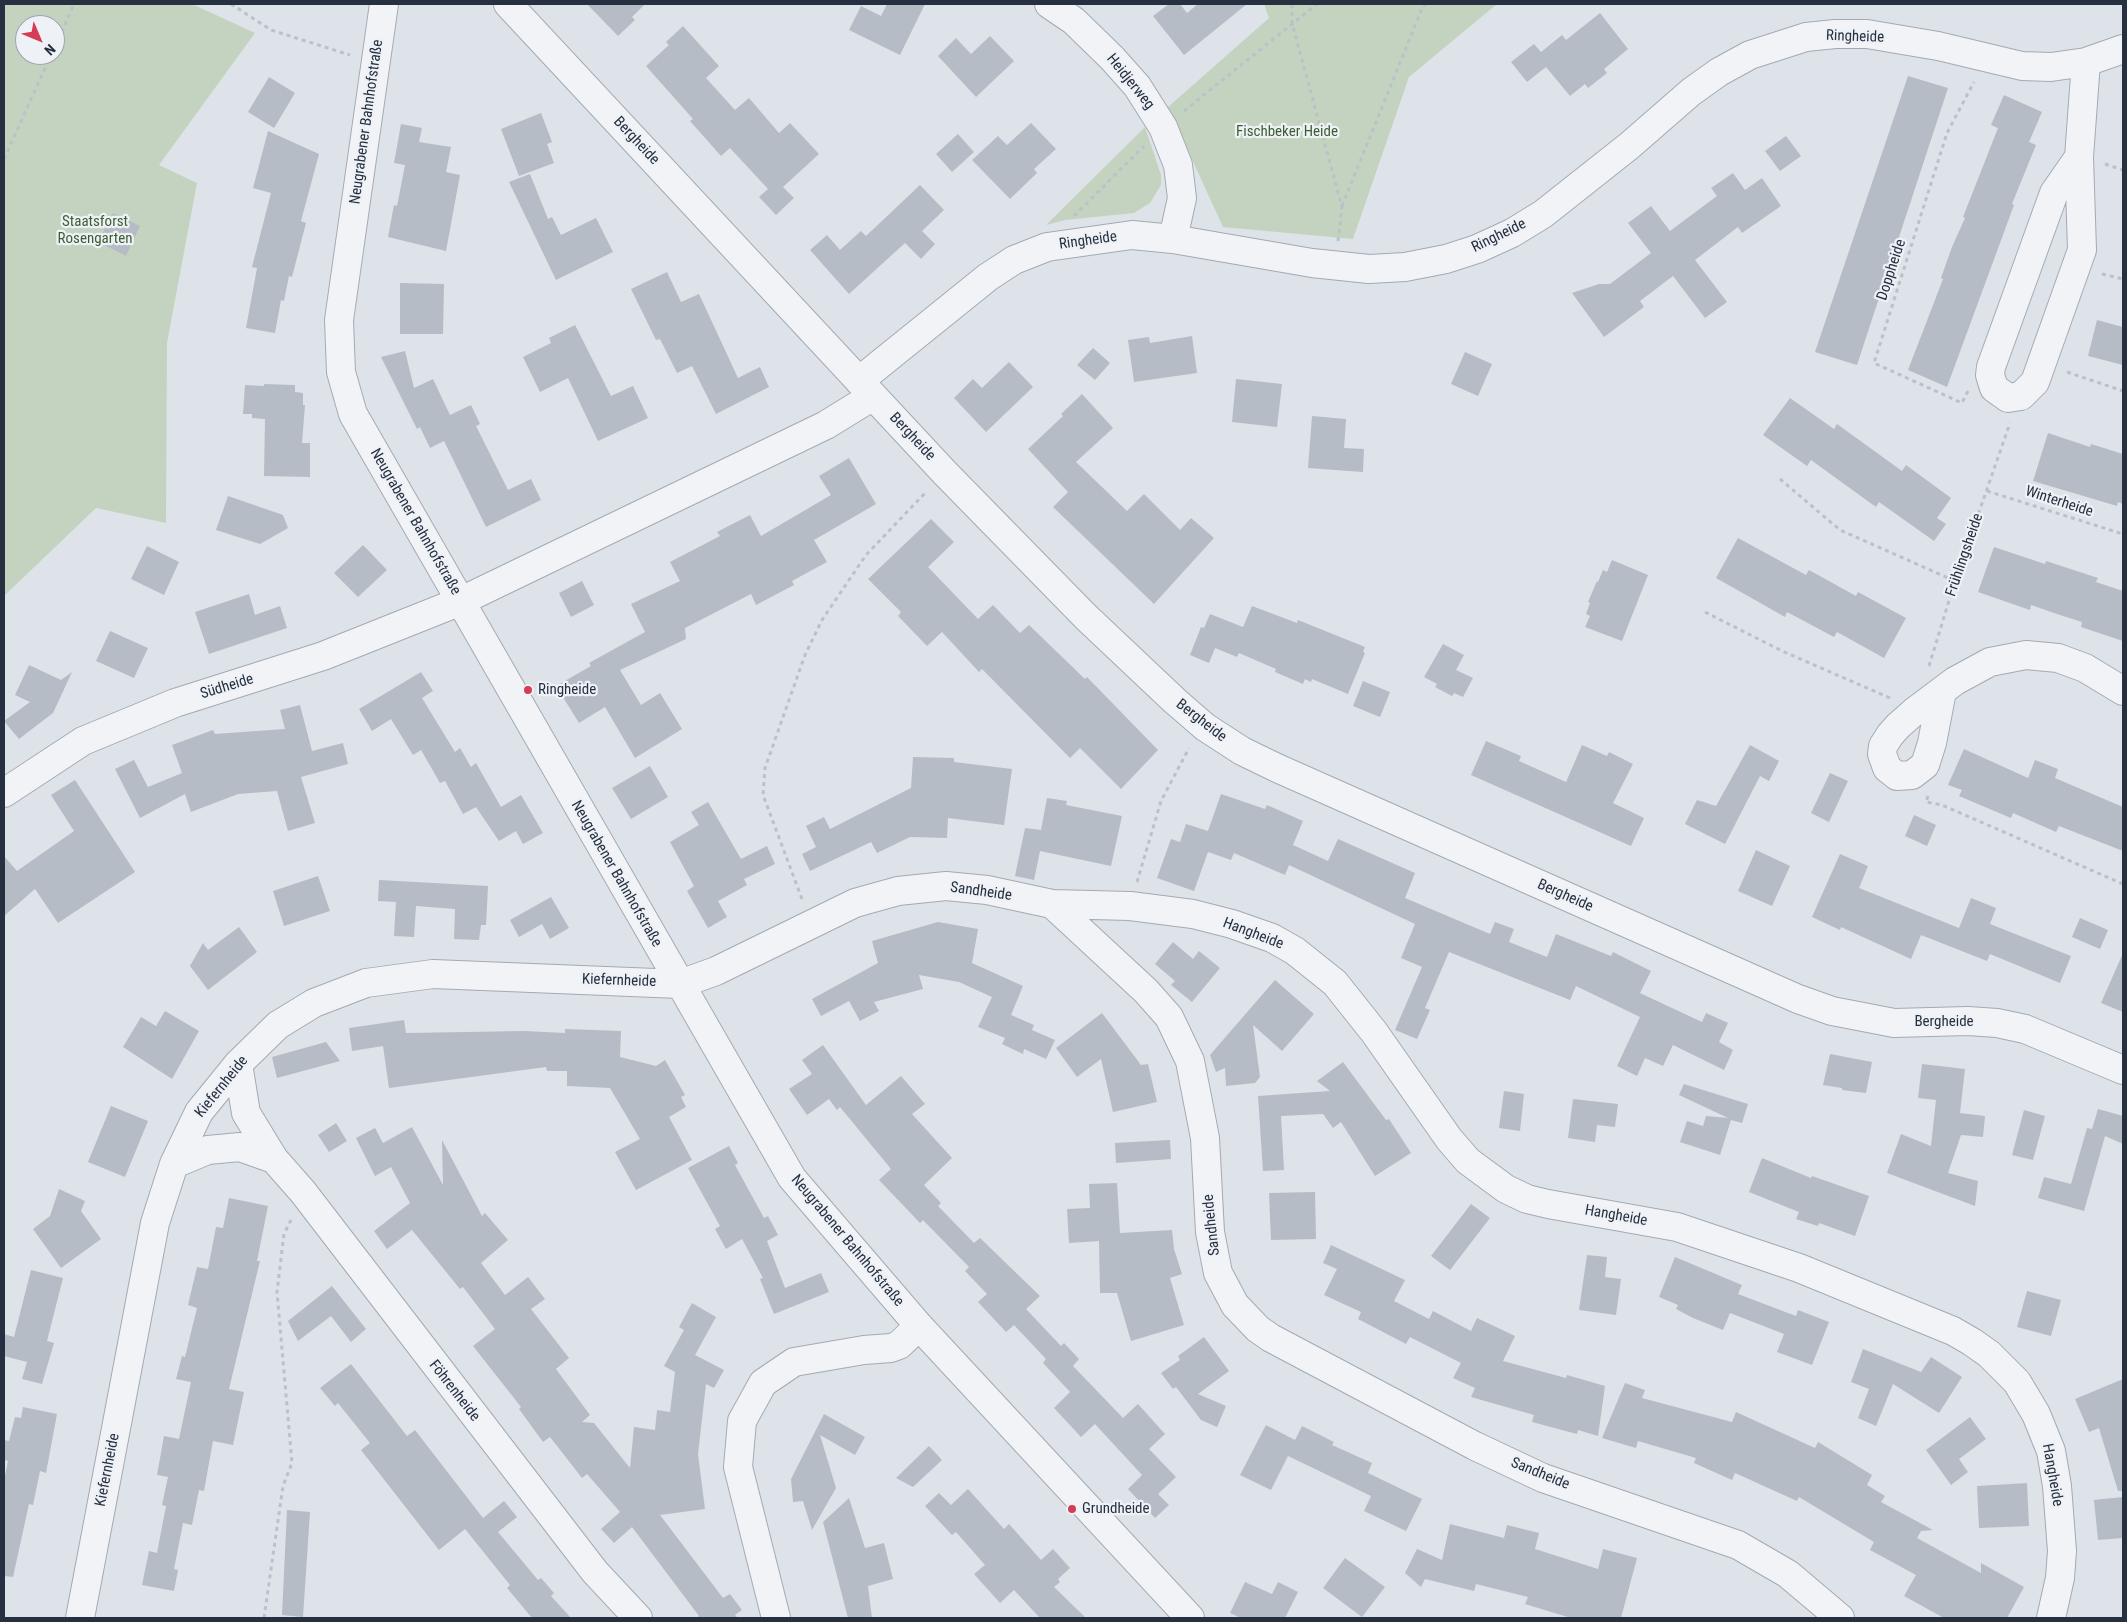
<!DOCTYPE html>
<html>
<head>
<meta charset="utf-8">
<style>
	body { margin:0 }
	#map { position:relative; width:2127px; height:1622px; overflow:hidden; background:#dee3e9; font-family:"Roboto Condensed",sans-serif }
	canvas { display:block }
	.frame { position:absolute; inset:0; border:5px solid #273041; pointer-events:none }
	.north { position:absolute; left:15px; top:15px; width:50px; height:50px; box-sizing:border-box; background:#eef2f6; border:1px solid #9ea4ae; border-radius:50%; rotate:135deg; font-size:14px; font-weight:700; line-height:20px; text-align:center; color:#273041 }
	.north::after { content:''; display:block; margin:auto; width:18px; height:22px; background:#d53c55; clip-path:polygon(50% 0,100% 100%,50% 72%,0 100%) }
</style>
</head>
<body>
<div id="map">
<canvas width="2127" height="1622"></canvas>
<div class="frame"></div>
<div class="north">N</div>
</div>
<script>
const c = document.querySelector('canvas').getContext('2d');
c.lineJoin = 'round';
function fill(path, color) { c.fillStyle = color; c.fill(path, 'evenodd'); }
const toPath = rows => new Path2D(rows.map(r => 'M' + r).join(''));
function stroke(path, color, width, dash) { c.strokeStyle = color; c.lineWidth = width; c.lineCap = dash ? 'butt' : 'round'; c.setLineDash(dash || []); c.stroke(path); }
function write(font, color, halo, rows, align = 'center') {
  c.font = font + ' "Roboto Condensed",sans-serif'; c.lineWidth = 4.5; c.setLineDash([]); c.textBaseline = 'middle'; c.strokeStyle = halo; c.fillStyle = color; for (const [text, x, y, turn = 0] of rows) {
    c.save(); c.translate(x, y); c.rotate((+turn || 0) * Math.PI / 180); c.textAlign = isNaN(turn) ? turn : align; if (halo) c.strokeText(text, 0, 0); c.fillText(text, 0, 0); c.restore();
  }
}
const green = toPath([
	[4,4,192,4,255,33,159,165,197,183,167,343,166,523,96,508,4,596],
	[25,25,55,25,55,55,25,55],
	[1264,4,1497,4,1409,77,1353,239,1223,227,1168,107,1269,18],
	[1145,127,1161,175,1161,185,1150,203,1134,213,1065,220,1046,225]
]);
const building = toPath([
	[587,4,645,4,632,17,635,20,618,36],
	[887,4,925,4,900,55,849,30,861,6,881,16],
	[1169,4,1180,4,1187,13,1198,4,1247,4,1184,55,1153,16],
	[1600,13,1628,49,1604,69,1607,73,1588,88,1585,84,1570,96,1546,67,1527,82,1511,62,1534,44,1541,52,1562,35,1566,40],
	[683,26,719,66,706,78,735,110,749,98,779,133,790,123,819,154,783,187,794,198,776,215,759,197,768,189,730,148,721,156,690,121,693,119,646,66,669,45,666,42],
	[990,36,1014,61,976,97,938,56,956,38,971,54],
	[1908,76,1948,88,1857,365,1815,352],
	[269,77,295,93,274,128,248,112],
	[2004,95,2042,112,2029,142,2036,145,2012,204,2014,205,1947,387,1908,370,1943,279,1941,278,1952,247,1965,218,1963,217,1998,128,1991,125],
	[541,113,552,142,547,144,554,163,519,176,501,129],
	[1031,123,1056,149,1034,169,1037,173,1010,199,972,160,998,136,1007,145],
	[401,124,422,128,419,142,451,147,446,172,460,175,446,251,388,237,394,205,397,206,405,165,394,163],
	[268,131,319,154,301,221,306,223,292,277,289,276,284,301,281,300,275,333,246,328,257,268,252,267,271,193,253,188],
	[958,134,974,152,952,172,936,154],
	[1786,136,1801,156,1780,171,1765,151],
	[1733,173,1745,190,1762,178,1781,206,1742,233,1738,227,1695,260,1727,302,1705,318,1673,276,1640,301,1644,307,1604,337,1572,293,1599,284,1610,284,1651,253,1628,223,1651,206,1670,231,1717,196,1711,188],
	[530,174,548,219,552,217,561,235,596,218,613,252,556,280,509,182],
	[920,185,944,210,922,231,935,244,921,259,905,243,849,294,810,250,827,235,840,250,861,231,866,236],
	[113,213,140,226,126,256,98,242],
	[667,272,681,302,699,294,738,378,760,367,769,387,716,414,692,366,677,373,660,339,656,340,631,289],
	[400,283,444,284,443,334,400,334],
	[2097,320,2123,327,2123,365,2088,356],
	[575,325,611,396,633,386,648,418,598,441,568,378,540,392,523,357,551,343,549,338],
	[1192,336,1197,373,1134,382,1128,340,1149,337,1150,343],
	[1093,348,1110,363,1095,380,1077,365],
	[405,351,414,388,433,379,450,415,471,405,480,424,476,426,508,490,531,479,541,500,486,527,444,441,430,448,420,427,417,429,381,357],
	[1465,352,1492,364,1478,396,1451,384],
	[1009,362,1033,387,986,432,954,398,973,379,982,388],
	[1236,379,1282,384,1277,427,1232,422],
	[264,384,295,385,295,392,303,393,303,405,305,405,302,443,310,443,310,477,264,476,265,419,252,418,252,414,243,414,245,385,264,386],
	[1082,394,1113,428,1076,462,1127,511,1144,494,1180,530,1191,518,1214,538,1154,604,1053,507,1068,492,1028,449,1063,416,1061,414],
	[1790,398,1834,429,1837,424,1902,471,1906,465,1951,498,1937,518,1946,524,1934,541,1879,502,1876,507,1811,460,1807,466,1763,435],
	[1312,416,1346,419,1344,448,1364,449,1363,472,1308,468],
	[2048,433,2090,447,2091,444,2123,454,2123,504,2118,502,2117,506,2033,481],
	[849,458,876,504,814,540,827,562,792,581,794,585,756,605,751,594,685,628,686,639,620,670,641,705,660,693,682,729,635,758,605,707,579,723,556,686,591,666,589,663,645,632,631,604,680,581,670,562,720,536,717,532,750,515,761,536,831,495,819,476],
	[228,496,283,515,288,528,260,544,216,530],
	[931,519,954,542,928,567,978,619,993,605,1020,633,1029,625,1085,679,1087,677,1158,750,1121,789,1080,748,1070,758,982,669,979,672,942,632,927,646,898,616,901,612,868,579],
	[1738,538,1806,575,1809,570,1856,596,1858,592,1906,618,1884,658,1837,632,1834,637,1787,612,1785,617,1716,578],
	[363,545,387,570,358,597,334,573],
	[147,546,179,562,164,595,131,579],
	[1994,547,2045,564,2046,561,2098,578,2096,582,2123,591,2123,641,2081,627,2082,622,2057,614,2031,605,2030,610,1978,592],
	[1612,560,1648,575,1622,641,1585,627,1590,616,1586,614,1590,603,1588,602,1597,581,1598,582,1603,570,1607,572],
	[582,581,594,605,571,617,559,593],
	[249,594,255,615,280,606,287,628,209,654,195,612],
	[1252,606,1297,623,1298,620,1365,647,1363,652,1365,653,1348,694,1312,679,1311,682,1305,679,1303,684,1275,672,1276,669,1239,653,1237,657,1215,648,1209,663,1190,655,1201,627,1204,628,1210,614,1243,627],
	[110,631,148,648,134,678,96,661],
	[1443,644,1464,655,1456,670,1473,678,1463,697,1454,693,1452,696,1435,687,1437,684,1424,677],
	[29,665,61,680,72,672,53,713,19,739,4,721,30,702,15,695],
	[421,672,433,691,422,698,455,752,460,748,471,767,476,763,501,807,521,795,543,833,523,844,516,831,499,841,476,807,463,814,445,781,440,783,421,750,413,755,391,719,372,731,359,709],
	[1363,681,1390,692,1380,717,1353,706],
	[300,705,312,751,343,743,348,764,301,777,315,823,288,831,277,791,238,794,191,812,185,794,140,818,115,769,134,760,148,787,182,773,172,745,213,730,215,734,285,729,280,710],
	[1486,741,1521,756,1519,761,1566,782,1582,745,1607,756,1609,752,1633,764,1613,803,1644,818,1631,846,1471,775],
	[1750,745,1779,761,1769,781,1760,776,1725,844,1685,824,1697,800,1716,806],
	[1964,749,2028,778,2035,760,2058,769,2055,778,2123,807,2123,851,2059,826,2056,832,2013,813,2011,818,1959,796,1962,790,1948,785],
	[913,757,954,758,954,762,1012,769,1004,825,948,818,947,838,910,837,877,853,871,842,810,871,802,854,816,847,806,826,824,817,830,829,911,788],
	[650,766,668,797,631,819,612,788],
	[1830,773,1848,781,1829,822,1811,813],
	[75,780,135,872,58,923,35,889,4,916,4,856,17,871,74,831,51,795],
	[1221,794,1265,809,1267,805,1303,821,1293,845,1328,861,1338,839,1415,873,1405,898,1490,934,1495,922,1514,929,1509,942,1547,957,1556,934,1611,956,1613,952,1651,971,1640,993,1702,1022,1706,1013,1728,1023,1719,1042,1733,1050,1724,1070,1673,1045,1663,1066,1645,1058,1637,1076,1617,1066,1640,1017,1576,986,1570,1000,1449,952,1425,1008,1430,1010,1417,1039,1395,1030,1422,967,1401,958,1415,924,1289,865,1285,875,1234,853,1231,860,1208,852,1194,891,1157,878,1171,839,1180,842,1186,824,1208,831],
	[1047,798,1067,801,1066,805,1122,816,1111,866,1040,851,1034,880,1015,876,1025,828,1041,830],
	[708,802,741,859,767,846,775,864,744,879,747,885,718,901,727,917,708,928,687,891,694,886,670,842,699,825,691,812],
	[1914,815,1936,825,1927,846,1905,836],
	[1756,850,1790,866,1772,906,1738,891],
	[1840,854,1868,866,1859,888,1959,928,1971,898,1996,908,1990,924,2071,956,2060,983,1990,954,1987,961,1921,935,1911,959,1841,927,1840,930,1812,917],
	[318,876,330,911,284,926,273,891],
	[379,880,488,886,486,925,481,925,479,940,454,939,455,909,416,906,414,937,394,936,396,902,378,901],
	[551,897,569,928,550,939,542,924,519,937,510,920],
	[2080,918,2108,930,2100,949,2072,937],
	[938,922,978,929,972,963,1023,986,1011,1015,1034,1025,1032,1030,1055,1040,1046,1059,1024,1049,1023,1054,1002,1044,1005,1038,978,1027,992,997,959,982,919,975,923,989,874,1002,879,1011,860,1021,849,1001,821,1016,812,999,878,963,872,941],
	[239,927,257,952,208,990,190,966,203,943,208,950],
	[1173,942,1193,959,1199,951,1220,968,1192,1002,1171,985,1175,981,1155,964],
	[2123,953,2123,1012,2101,1003],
	[1275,980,1314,1014,1282,1051,1253,1025,1260,1077,1255,1083,1226,1086,1225,1068,1216,1072,1210,1055],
	[165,1011,199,1031,172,1079,123,1047,141,1017,156,1026],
	[1102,1013,1141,1065,1148,1064,1157,1102,1113,1112,1101,1059,1077,1077,1056,1048],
	[404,1020,406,1033,524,1031,565,1033,565,1029,621,1031,620,1057,656,1066,665,1060,685,1095,681,1097,686,1107,669,1117,692,1160,636,1190,615,1152,640,1139,610,1088,567,1086,567,1071,547,1071,546,1067,389,1088,383,1046,352,1051,349,1028],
	[326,1042,340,1061,277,1078,272,1057],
	[823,1045,866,1105,901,1076,925,1104,912,1114,952,1158,924,1185,941,1203,938,1206,974,1243,980,1238,1040,1296,1026,1309,1061,1346,1064,1343,1079,1359,1073,1366,1123,1418,1138,1404,1165,1434,1149,1449,1176,1477,1158,1494,1169,1505,1155,1518,1128,1489,1142,1475,1095,1424,1081,1437,1054,1408,1070,1392,1043,1363,1046,1359,1014,1325,1006,1332,978,1302,987,1294,965,1271,969,1267,923,1220,920,1223,879,1180,891,1169,840,1107,837,1110,829,1099,807,1115,789,1089,812,1074,802,1060],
	[1830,1054,1872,1062,1866,1093,1842,1090,1842,1088,1823,1085],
	[1343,1062,1386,1120,1389,1119,1411,1153,1375,1176,1341,1122,1333,1128,1323,1114,1281,1116,1284,1170,1263,1171,1258,1096,1330,1091,1317,1081],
	[1922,1064,1965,1069,1960,1113,1985,1116,1983,1137,1961,1135,1948,1173,1978,1181,1975,1206,1887,1173,1901,1134,1931,1146,1936,1100,1918,1098],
	[1684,1084,1748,1104,1742,1123,1731,1120,1720,1155,1680,1142,1687,1121,1703,1126,1706,1116,1728,1118,1679,1095],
	[1504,1091,1524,1094,1520,1131,1499,1128],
	[1573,1099,1618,1104,1615,1127,1597,1125,1595,1142,1568,1138],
	[111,1106,148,1121,125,1177,88,1162],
	[2098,1109,2123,1116,2123,1144,2105,1136,2084,1211,2038,1198,2044,1177,2071,1184,2087,1128,2092,1129],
	[2024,1110,2045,1116,2033,1160,2012,1155],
	[336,1123,347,1141,329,1152,318,1135],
	[412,1127,443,1185,442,1140,482,1216,485,1213,508,1240,481,1263,505,1295,528,1277,545,1299,531,1309,569,1358,556,1369,590,1415,582,1422,594,1423,630,1468,634,1427,655,1430,657,1410,670,1412,675,1372,664,1366,684,1330,679,1327,692,1303,716,1317,695,1355,724,1370,714,1388,706,1384,698,1454,705,1509,660,1515,723,1598,730,1594,742,1610,735,1615,738,1618,696,1618,699,1616,632,1527,614,1543,601,1529,620,1512,587,1474,582,1478,550,1437,543,1442,519,1409,521,1407,473,1346,495,1329,463,1287,460,1289,412,1230,387,1249,374,1231,410,1203,391,1167,375,1176,356,1138,375,1128,383,1143],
	[1170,1140,1171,1159,1116,1163,1115,1143],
	[729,1146,738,1163,735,1165,764,1218,768,1216,778,1235,767,1241,785,1288,821,1273,829,1292,774,1314,760,1279,763,1278,742,1239,726,1249,715,1229,720,1226,688,1168],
	[1762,1158,1811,1178,1812,1176,1869,1196,1855,1236,1819,1223,1818,1226,1796,1219,1799,1212,1749,1192],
	[1117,1183,1120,1233,1172,1230,1174,1249,1182,1274,1170,1278,1184,1325,1131,1341,1117,1293,1100,1293,1099,1241,1069,1243,1067,1209,1090,1208,1089,1184],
	[59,1189,85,1201,81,1211,101,1239,61,1268,33,1229,50,1216],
	[1315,1192,1316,1239,1271,1240,1269,1193],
	[229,1198,268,1206,257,1261,260,1261,229,1389,244,1392,233,1445,213,1441,204,1491,199,1490,192,1525,183,1523,174,1569,178,1570,174,1591,142,1585,149,1551,157,1553,166,1506,162,1505,168,1477,157,1475,164,1436,179,1439,191,1382,176,1379,182,1356,185,1357,197,1308,188,1305,197,1267,208,1269,216,1227,223,1228],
	[1471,1204,1490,1218,1450,1270,1431,1256],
	[1331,1245,1405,1280,1394,1301,1429,1319,1433,1311,1471,1331,1477,1318,1515,1336,1503,1361,1566,1378,1567,1375,1605,1386,1598,1436,1578,1430,1577,1434,1532,1422,1534,1415,1471,1397,1475,1388,1453,1378,1461,1363,1410,1337,1406,1344,1358,1319,1361,1312,1324,1295,1337,1269,1323,1263],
	[1587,1255,1607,1257,1605,1277,1621,1279,1616,1315,1579,1310],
	[1675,1257,1742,1285,1738,1294,1796,1316,1798,1310,1829,1322,1812,1365,1777,1352,1784,1334,1730,1313,1723,1330,1693,1318,1676,1309,1678,1305,1659,1297],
	[31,1270,63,1278,47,1341,54,1343,42,1384,22,1379,27,1362,4,1356,4,1334,14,1337],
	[332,1286,366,1329,351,1342,331,1316,298,1341,288,1321],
	[2027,1291,2061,1300,2051,1336,2017,1327],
	[1204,1337,1229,1371,1198,1394,1226,1406,1217,1427,1201,1420,1176,1387,1173,1389,1161,1373,1180,1360,1178,1356],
	[1863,1349,1921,1372,1931,1357,1962,1377,1939,1413,1893,1384,1876,1426,1858,1418,1869,1389,1851,1382],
	[351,1364,407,1436,415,1430,483,1518,504,1501,517,1517,498,1532,538,1580,541,1578,554,1593,551,1596,571,1618,532,1618,507,1588,510,1585,465,1529,439,1550,361,1450,370,1443,338,1403,335,1406,320,1388],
	[2123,1379,2123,1491,2118,1491,2099,1428,2089,1432,2075,1399],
	[1625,1383,1645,1390,1642,1398,1732,1422,1736,1412,1815,1448,1818,1442,1872,1475,1867,1485,1885,1496,1881,1502,1933,1530,1921,1531,1917,1538,1981,1573,1981,1563,2024,1587,2007,1618,1944,1618,1904,1596,1916,1575,1870,1550,1874,1542,1799,1497,1797,1501,1735,1473,1732,1480,1694,1463,1696,1458,1638,1441,1636,1448,1602,1438],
	[23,1407,57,1414,46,1473,40,1471,33,1505,29,1504,13,1577,4,1576,4,1481,8,1461,4,1460,4,1440,9,1441,15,1417,21,1418],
	[824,1414,865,1437,855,1455,820,1435,836,1488,812,1530,803,1501,793,1502,791,1479],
	[1970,1417,1986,1439,1959,1459,1968,1472,1951,1485,1926,1450],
	[1266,1425,1295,1440,1302,1426,1334,1442,1332,1445,1372,1463,1368,1473,1422,1499,1406,1531,1364,1511,1371,1496,1288,1456,1271,1490,1240,1475],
	[929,1446,942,1460,913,1487,896,1478],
	[2027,1483,2029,1526,1979,1528,1977,1486],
	[968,1489,1004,1529,1009,1524,1041,1560,1053,1549,1070,1568,1058,1579,1060,1582,1054,1587,1086,1618,1040,1618,1014,1590,1000,1603,974,1574,985,1565,956,1532,952,1535,925,1506,939,1493,951,1505],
	[2123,1497,2123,1538,2098,1540,2094,1500],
	[849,1498,865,1548,884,1543,893,1579,868,1586,872,1618,848,1618,823,1522],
	[287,1510,310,1512,303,1617,282,1615],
	[1450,1524,1504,1538,1507,1525,1539,1533,1535,1549,1598,1569,1603,1549,1637,1558,1621,1618,1571,1618,1525,1604,1528,1597,1476,1584,1474,1591,1425,1579,1421,1587,1405,1573,1417,1549,1442,1560],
	[1345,1558,1385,1587,1362,1617,1323,1588],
	[1245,1582,1272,1594,1278,1582,1298,1592,1285,1618,1241,1618,1230,1613]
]);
const path = toPath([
	[231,4,271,30,350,55],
	[1292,4,1292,23,1342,207,1338,241],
	[55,47,74,4],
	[1184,111,1317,4],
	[4,159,51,55],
	[2105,164,2123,170],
	[1342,206,1423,6,1426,4],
	[1074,216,1144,146],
	[2102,274,2123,279],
	[2067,372,2123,391],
	[1968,391,1962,403,1874,363,1947,133,1974,82],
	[1780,479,1840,530,1955,581],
	[1987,491,2123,534],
	[1705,612,1782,651,1890,698],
	[1929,666,1955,581,2010,423],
	[1928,796,1926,802,1942,805,2123,884],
	[1137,882,1161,801,1189,748],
	[802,899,763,795,765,768,805,655,822,620,866,555,927,491],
	[264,1618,283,1486,292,1463,277,1292,284,1234,291,1220]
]);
const minor = toPath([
	[384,4,339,320,341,372,353,414,792,1178,919,1326,1190,1618],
	[508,4,945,473,1086,617,1175,701,1205,727,1242,751,1277,768,1798,999,1832,1011,1894,1023,1968,1021,1997,1023,2025,1029,2123,1070],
	[1049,4,1074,21,1112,58,1137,86,1163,127,1178,165,1182,198,1173,239],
	[2079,157,2054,193,1991,367,1990,375,1994,388,2008,398,2021,396,2035,382,2082,250,2079,157,2086,62],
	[859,381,988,277,1014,260,1047,247,1132,235,1173,239,1312,263,1369,269,1405,267,1446,259,1477,249,1512,233,1543,214,1629,146,1691,92,1719,72,1750,55,1806,37,1835,34,1867,34,1938,46,2022,66,2051,67,2086,62,2123,49],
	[1942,691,1932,743,1925,765,1912,775,1897,776,1887,768,1882,754,1883,746,1890,735,1898,726,1915,711,1955,681,1990,662,2026,655,2058,658,2085,668,2123,691],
	[4,793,83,741,175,703,323,656,461,601,826,425,873,396],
	[1052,904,1130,906,1193,914,1232,924,1272,938,1295,951,1335,983,1374,1032,1449,1139,1468,1161,1506,1189,1527,1199,1548,1204,1677,1227,1799,1268,1953,1331,1972,1342,1989,1354,2017,1382,2036,1414,2051,1451,2057,1486,2062,1551,2060,1578,2051,1618],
	[238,1064,246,1113,274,1159,303,1192,595,1572,638,1618],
	[174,1164,208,1150,240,1147,274,1159],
	[80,1618,155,1223,174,1164,199,1112,238,1064,278,1025,314,1003,366,983,433,974,680,984,716,971,855,903,898,891,946,886,987,890,1052,904,1146,991,1169,1017,1190,1061,1205,1138,1210,1232,1218,1273,1235,1305,1258,1329,1271,1338,1475,1446,1543,1478,1738,1545,1788,1574,1840,1618],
	[776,1618,738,1467,742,1421,763,1383,794,1362,864,1350,891,1348,899,1345,919,1326]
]);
const markers = [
	[528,690,5,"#d53c55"],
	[1072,1509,5,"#d53c55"]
];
const streetNames = [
	["Ringheide",1855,37,2],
	["Heidjerweg",1130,82,51],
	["Neugrabener Bahnhofstraße",367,122,-82],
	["Bergheide",636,141,47],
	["Ringheide",1499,236,-26],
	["Ringheide",1088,241,-8],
	["Doppheide",1892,270,-72],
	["Bergheide",912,437,47],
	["Winterheide",2059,502,18],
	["Neugrabener Bahnhofstraße",415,522,60],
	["Frühlingsheide",1965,555,-71],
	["Südheide",227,687,-17],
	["Bergheide",1201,721,38],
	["Neugrabener Bahnhofstraße",616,874,60],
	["Sandheide",981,892,8],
	["Bergheide",1565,896,24],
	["Hangheide",1253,934,21],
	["Kiefernheide",619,981,2],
	["Bergheide",1944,1022],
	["Kiefernheide",222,1087,-51],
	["Hangheide",1616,1216,10],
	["Sandheide",1212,1225,-96],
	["Neugrabener Bahnhofstraße",847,1241,50],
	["Föhrenheide",454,1391,52],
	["Kiefernheide",108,1470,-79],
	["Sandheide",1540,1474,22],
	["Hangheide",2052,1475,80]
];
const parkNames = [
	["Fischbeker Heide",1287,132],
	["Staatsforst",95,222],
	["Rosengarten",95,239]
];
const poiNames = [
	["Ringheide",538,690],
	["Grundheide",1082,1509]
];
fill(green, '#c4d3bf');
fill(building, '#b5bcc6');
stroke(minor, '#a3aab3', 30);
stroke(path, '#bcc0c8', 3, [4, 4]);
stroke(minor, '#f1f3f7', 28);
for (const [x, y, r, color] of markers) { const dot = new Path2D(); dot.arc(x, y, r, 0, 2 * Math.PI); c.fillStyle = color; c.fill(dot); stroke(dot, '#eef2f6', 2); }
write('15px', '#273041', '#eef2f6', streetNames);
write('15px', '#3c5d33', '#eef2f6', parkNames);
write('15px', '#273041', '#eef2f6', poiNames, 'left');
</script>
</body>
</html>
